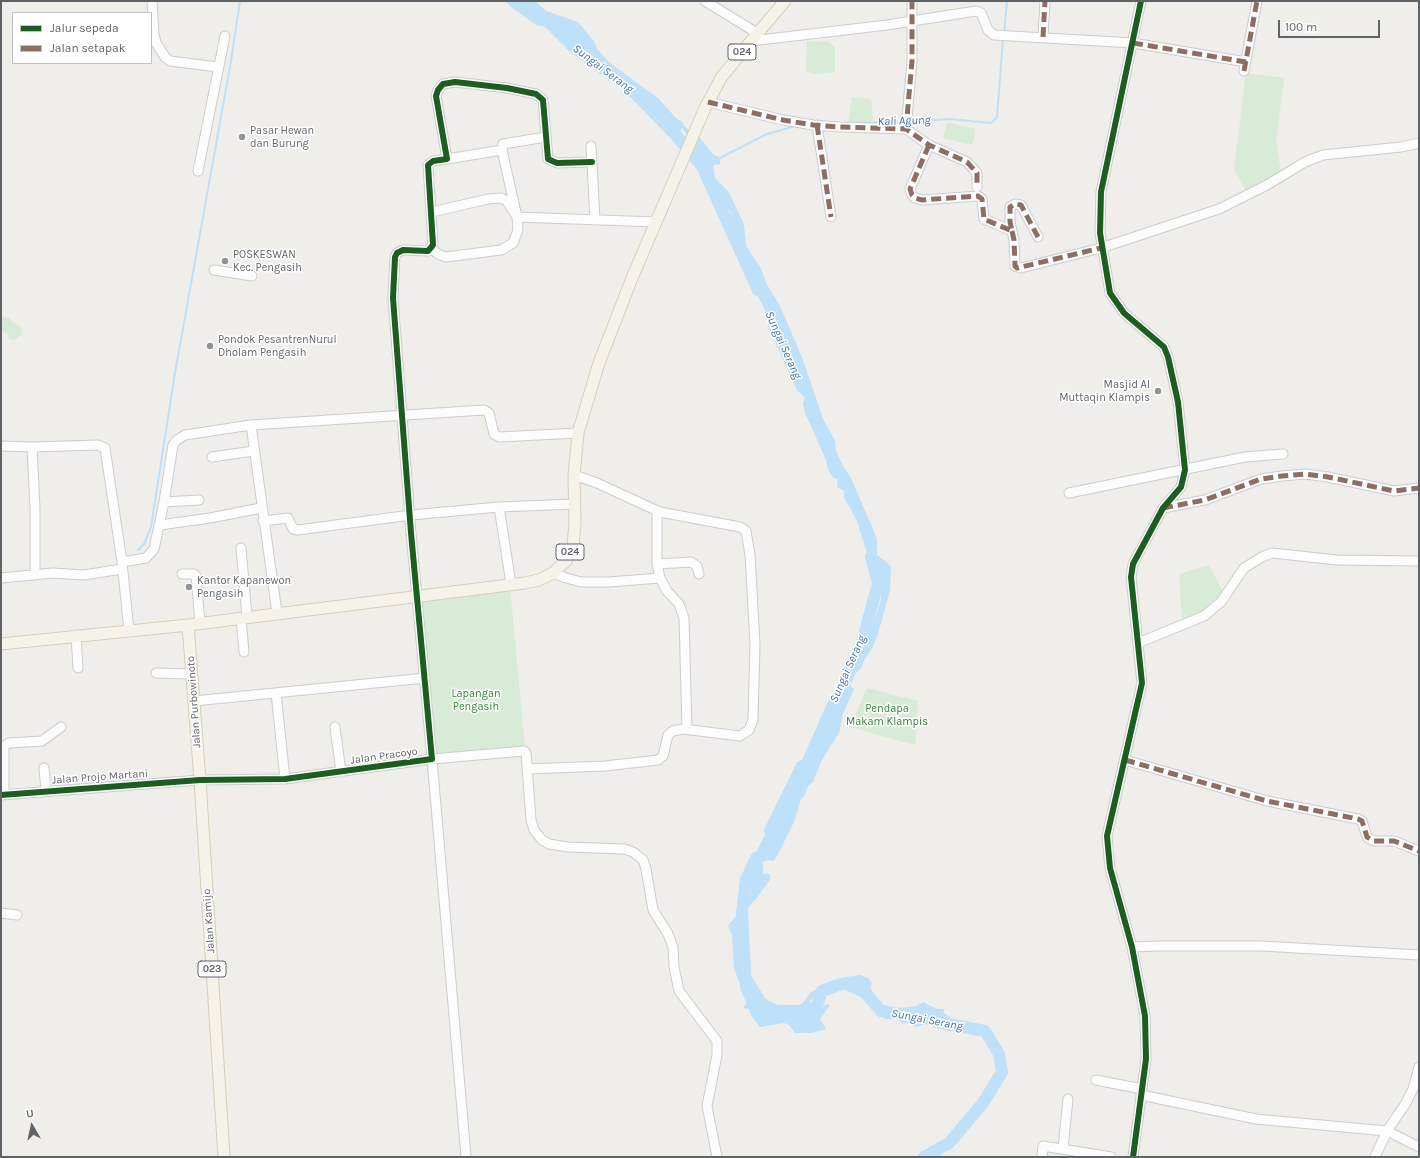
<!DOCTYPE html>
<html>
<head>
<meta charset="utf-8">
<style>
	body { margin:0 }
	#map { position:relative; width:1420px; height:1158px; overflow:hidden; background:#efeeea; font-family:Karla,sans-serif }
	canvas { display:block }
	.frame { position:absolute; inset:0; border:2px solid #5f6368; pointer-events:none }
	.legend { position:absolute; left:12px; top:12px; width:140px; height:52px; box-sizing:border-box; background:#fff; border:1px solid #bfc1c3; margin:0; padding:5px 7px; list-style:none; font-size:12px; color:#5f6368 }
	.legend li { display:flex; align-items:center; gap:8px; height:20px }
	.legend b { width:20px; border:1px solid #bfc1c3 }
	.north { position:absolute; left:12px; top:1106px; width:40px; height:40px; -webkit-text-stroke:3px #fff; paint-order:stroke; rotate:351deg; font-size:11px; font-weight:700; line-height:16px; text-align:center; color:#5f6368 }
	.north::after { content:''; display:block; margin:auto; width:14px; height:18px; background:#5f6368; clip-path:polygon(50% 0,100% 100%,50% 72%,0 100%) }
	.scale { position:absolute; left:1278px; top:20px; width:102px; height:18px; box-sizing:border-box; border:2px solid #5f6368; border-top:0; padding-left:5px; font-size:12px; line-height:14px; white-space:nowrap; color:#5f6368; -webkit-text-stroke:3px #fff; paint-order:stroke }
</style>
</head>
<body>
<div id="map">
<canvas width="1420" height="1158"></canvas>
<div class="frame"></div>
<ul class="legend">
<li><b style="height:5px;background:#1b5e20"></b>Jalur sepeda</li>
<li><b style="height:5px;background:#8d6e63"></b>Jalan setapak</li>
</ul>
<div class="north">U</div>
<div class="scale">100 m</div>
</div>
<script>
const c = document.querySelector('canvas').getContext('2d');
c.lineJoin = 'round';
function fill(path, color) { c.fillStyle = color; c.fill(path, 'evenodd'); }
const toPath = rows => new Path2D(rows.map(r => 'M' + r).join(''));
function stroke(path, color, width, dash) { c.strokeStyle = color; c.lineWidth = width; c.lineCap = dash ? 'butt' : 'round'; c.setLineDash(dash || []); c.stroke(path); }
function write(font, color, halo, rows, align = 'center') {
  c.font = font + ' Karla,sans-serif'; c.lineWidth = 3; c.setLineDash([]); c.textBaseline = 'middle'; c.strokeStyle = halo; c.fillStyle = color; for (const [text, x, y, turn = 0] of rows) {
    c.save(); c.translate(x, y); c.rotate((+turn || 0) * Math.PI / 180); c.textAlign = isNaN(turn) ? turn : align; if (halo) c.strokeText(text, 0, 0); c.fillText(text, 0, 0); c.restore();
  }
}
const green = toPath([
	[807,41,829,42,835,47,835,72,815,74,806,71],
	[1246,73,1284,78,1276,142,1281,172,1246,191,1234,169],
	[852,97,871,99,873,117,870,128,847,127],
	[947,122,976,129,972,145,943,138],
	[9,317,13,323,21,326,22,334,14,340,9,339,8,334,1,330,1,318],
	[1209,565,1223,592,1218,601,1201,614,1182,621,1179,574],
	[510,587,525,748,435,755,422,596],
	[867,688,918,701,915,745,850,727]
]);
const water = toPath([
	[517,1,535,1,546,11,578,22,594,41,597,49,610,63,659,99,676,118,682,122,686,128,700,138,713,154,720,158,720,165,716,164,713,166,715,178,728,191,744,224,746,246,761,268,766,283,779,304,802,357,823,419,835,440,836,451,843,466,851,478,873,529,877,540,877,555,891,566,890,590,878,634,872,649,864,660,862,667,855,674,850,686,854,689,843,714,839,733,822,760,813,782,808,786,805,795,801,799,794,822,777,856,774,861,768,860,763,862,763,874,770,874,770,880,756,899,740,915,737,927,741,940,742,961,765,998,769,1001,778,1005,799,1005,803,1003,811,992,819,988,846,977,860,975,868,978,872,983,870,988,879,1004,899,1008,917,1006,923,1002,937,1009,945,1009,943,1012,951,1018,951,1022,955,1029,948,1026,950,1031,926,1024,916,1027,911,1023,902,1023,897,1019,885,1019,875,1012,878,1005,839,987,818,991,810,1001,814,1008,821,1008,828,1004,830,1005,820,1019,826,1029,811,1033,795,1033,789,1025,784,1023,760,1027,752,1017,749,1009,743,1008,751,997,748,990,739,982,734,968,732,935,728,926,746,903,751,892,748,869,772,820,783,811,793,786,796,773,831,695,838,684,847,660,849,661,866,646,881,600,881,582,872,569,857,521,844,497,844,491,837,487,838,480,833,477,828,470,826,460,805,413,803,403,805,398,798,391,795,369,786,345,778,337,754,288,747,254,735,231,730,211,719,199,713,181,707,172,699,166,685,132,682,128,680,132,667,124,637,93,628,89,617,76,602,63,589,55,576,52,562,44,546,28,524,15,527,8]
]);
const stream = toPath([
	[1004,34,1007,1],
	[910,122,949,119,991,123,997,117,1003,38],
	[846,123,904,122],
	[718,159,767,134,796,126],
	[138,550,144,544,151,527,175,373,231,61,240,1]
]);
const river = toPath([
	[513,1,539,20],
	[571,45,630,88,673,132,702,166,758,290],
	[774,325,802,387],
	[850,669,862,643,878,583,871,557],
	[770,831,802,766],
	[756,858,746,880,742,912,746,987,757,1012],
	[863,990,881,1011,891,1013],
	[809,1020,812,1020,822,991,841,984],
	[924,1157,949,1143,983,1103,1002,1072,999,1054,985,1031,937,1022]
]);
const minor = toPath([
	[152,1,154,34,156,43,165,57,170,61,218,67],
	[705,1,757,33],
	[1043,37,1045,1],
	[751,41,887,25,976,11,981,13,988,30,994,35,1133,43,1246,62],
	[1244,71,1257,1],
	[708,102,783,120,813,125,840,127,906,129,929,145,967,162,977,173,977,187],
	[817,125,831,217],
	[906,129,912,61,912,1],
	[929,145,910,189,912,195,915,198,922,200,978,196,982,199,984,219,1012,231,1010,222,1010,207,1015,204,1021,205,1038,237],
	[591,146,595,219],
	[502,150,503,144,546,137],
	[447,159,502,150,517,217,656,222],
	[198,171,225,36],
	[1012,231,1014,240,1015,266,1021,268,1101,248,1219,209,1267,185,1305,162,1323,155,1401,147,1419,143],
	[431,249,440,255,446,257,501,250,513,243,518,230,517,217,507,201,501,198,488,199,432,212],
	[214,270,252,276],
	[251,425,277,613],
	[1,446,32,447,98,445,105,448,122,562,129,631],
	[32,447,35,508,35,575],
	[212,457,254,451],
	[1069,493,1245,457,1283,454],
	[164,502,199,500],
	[499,507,511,584],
	[1163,508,1205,500,1261,479,1282,476,1305,474,1328,477,1394,491,1419,488],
	[657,511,657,564,660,578,667,591,679,604,684,618,687,729],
	[263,521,288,518,293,529,298,530,411,515,499,507,575,504],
	[160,525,210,518,261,508],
	[241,548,247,617],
	[122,562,146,558,154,549,164,502,173,445,177,440,185,435,251,425,484,410,489,413,494,434,499,437,578,433],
	[657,564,691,562,697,566,699,574],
	[553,573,566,578,581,582,609,582,660,578],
	[182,574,194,574,196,576,200,623],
	[1,578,53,573,84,575,122,569],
	[241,618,244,652],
	[76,635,78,668],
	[1138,643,1204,616,1221,602,1244,568,1262,557,1272,553,1337,560,1419,561],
	[156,673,192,674],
	[276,693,285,779],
	[194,701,425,678],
	[335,727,341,772],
	[1125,760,1267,801,1358,819,1362,821,1367,837,1370,839,1374,841,1394,841,1419,851],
	[44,768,46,791],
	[527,769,605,766,658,760,663,756,668,735,673,731,683,729,740,736,749,730,753,720,755,644,750,555,746,531,740,527,660,512,597,483,574,475],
	[4,794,4,746,9,743,42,741,61,727],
	[1,795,200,780,285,779,432,759,411,533,393,298,395,257,397,253,403,250,428,251,433,245,428,165,433,161,447,159,436,96,438,90,443,84,455,82,507,88,536,94,543,100,548,159,557,163,592,162],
	[1,913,17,915],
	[1132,947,1157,946,1262,946,1419,955],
	[1096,1080,1142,1089],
	[1141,1095,1256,1119,1387,1131,1419,1147],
	[1063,1149,1068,1099],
	[466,1157,432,759,524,751,526,753,531,820,534,830,542,840,549,844,568,847,624,849,633,852,643,860,646,869,653,910,668,934,673,947,674,967,679,991,717,1041,717,1055,707,1106,717,1157],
	[1042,1157,1043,1146,1111,1157],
	[1133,1157,1146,1059,1145,1016,1132,947,1110,868,1107,836,1142,683,1131,577,1133,564,1163,508,1181,487,1185,470,1178,402,1168,357,1164,347,1124,313,1110,293,1100,233,1101,192,1141,1],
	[1375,1157,1387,1131,1406,1103,1413,1089,1419,1067]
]);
const major = toPath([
	[188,625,200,780,224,1157],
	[1,644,188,625,525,583,539,580,553,573,566,561,573,546,575,523,574,475,578,433,599,363,632,278,705,108,721,78,751,41,785,1]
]);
const quiet = toPath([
	[1043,37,1045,1],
	[1133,43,1246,62],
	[1244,71,1257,1],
	[708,102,783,120,813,125,840,127,906,129,929,145,967,162,977,173,977,187],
	[817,125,831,217],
	[906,129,912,61,912,1],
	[929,145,910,189,912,195,915,198,922,200,978,196,982,199,984,219,1012,231,1010,222,1010,207,1015,204,1021,205,1038,237],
	[1012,231,1014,240,1015,266,1017,268,1101,248],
	[1163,508,1205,500,1261,479,1282,476,1305,474,1328,477,1394,491,1419,488],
	[1125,760,1267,801,1358,819,1362,821,1367,837,1370,839,1374,841,1394,841,1419,851]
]);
const cycleway = toPath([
	[1,795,200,780,285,779,432,759,411,533,393,298,395,257,397,253,403,250,428,251,433,245,428,165,433,161,447,159,436,96,438,90,443,84,455,82,507,88,536,94,543,100,548,159,557,163,592,162],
	[1133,1157,1146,1059,1145,1016,1132,947,1110,868,1107,836,1142,683,1131,577,1133,564,1163,508,1181,487,1185,470,1178,402,1168,357,1164,347,1124,313,1110,293,1100,233,1101,192,1141,1]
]);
const markers = [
	[242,137,4,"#919496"],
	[225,261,4,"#919496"],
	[210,346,4,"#919496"],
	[1158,391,4,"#919496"],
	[189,587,4,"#919496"]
];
const shields = [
	[742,52,28],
	[570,552,28],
	[212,969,28]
];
const shieldNames = [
	["024",742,52],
	["024",570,552],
	["023",212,969]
];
const poiNames = [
	["Pasar Hewan",250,131],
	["dan Burung",250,144],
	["POSKESWAN",233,255],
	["Kec. Pengasih",233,268],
	["Pondok PesantrenNurul",218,340],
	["Dholam Pengasih",218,353],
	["Masjid Al",1150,385,"right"],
	["Muttaqin Klampis",1150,398,"right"],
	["Kantor Kapanewon",197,581],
	["Pengasih",197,594]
];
const parkNames = [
	["Lapangan",476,694],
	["Pengasih",476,707],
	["Pendapa",887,709],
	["Makam Klampis",887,722]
];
const streetNames = [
	["Jalan Purbowinoto",194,702,-94],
	["Jalan Pracoyo",384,756,-8],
	["Jalan Projo Martani",100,777,-4],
	["Jalan Kamijo",209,921,-94]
];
const waterNames = [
	["Sungai Serang",603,69,37],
	["Kali Agung",904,121,-2],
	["Sungai Serang",783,345,66],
	["Sungai Serang",848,669,-66],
	["Sungai Serang",927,1020,11]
];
fill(green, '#d8ebd6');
fill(water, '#bfe0f9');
stroke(stream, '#bfe0f9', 2);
stroke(river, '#bfe0f9', 12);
stroke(minor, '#cbcccc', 11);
stroke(major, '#d7ceb8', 13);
stroke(minor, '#fdfcfc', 9);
stroke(major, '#f4f2e9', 11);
stroke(quiet, '#8d6e63', 5, [10, 5]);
stroke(cycleway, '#1b5e20', 6);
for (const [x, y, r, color] of markers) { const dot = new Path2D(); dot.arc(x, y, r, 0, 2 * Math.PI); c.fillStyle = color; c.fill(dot); stroke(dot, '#fff', 1.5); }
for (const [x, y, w] of shields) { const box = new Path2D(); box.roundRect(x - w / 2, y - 8, w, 16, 3); c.fillStyle = '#fff'; c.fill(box); stroke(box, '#5f6368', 1); }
write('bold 10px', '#5f6368', null, shieldNames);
write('11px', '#5f6368', '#fff', poiNames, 'left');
write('11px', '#348238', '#fff', parkNames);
write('11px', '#5f6368', '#fff', streetNames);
write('italic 12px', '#4174aa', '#fff', waterNames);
</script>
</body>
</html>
